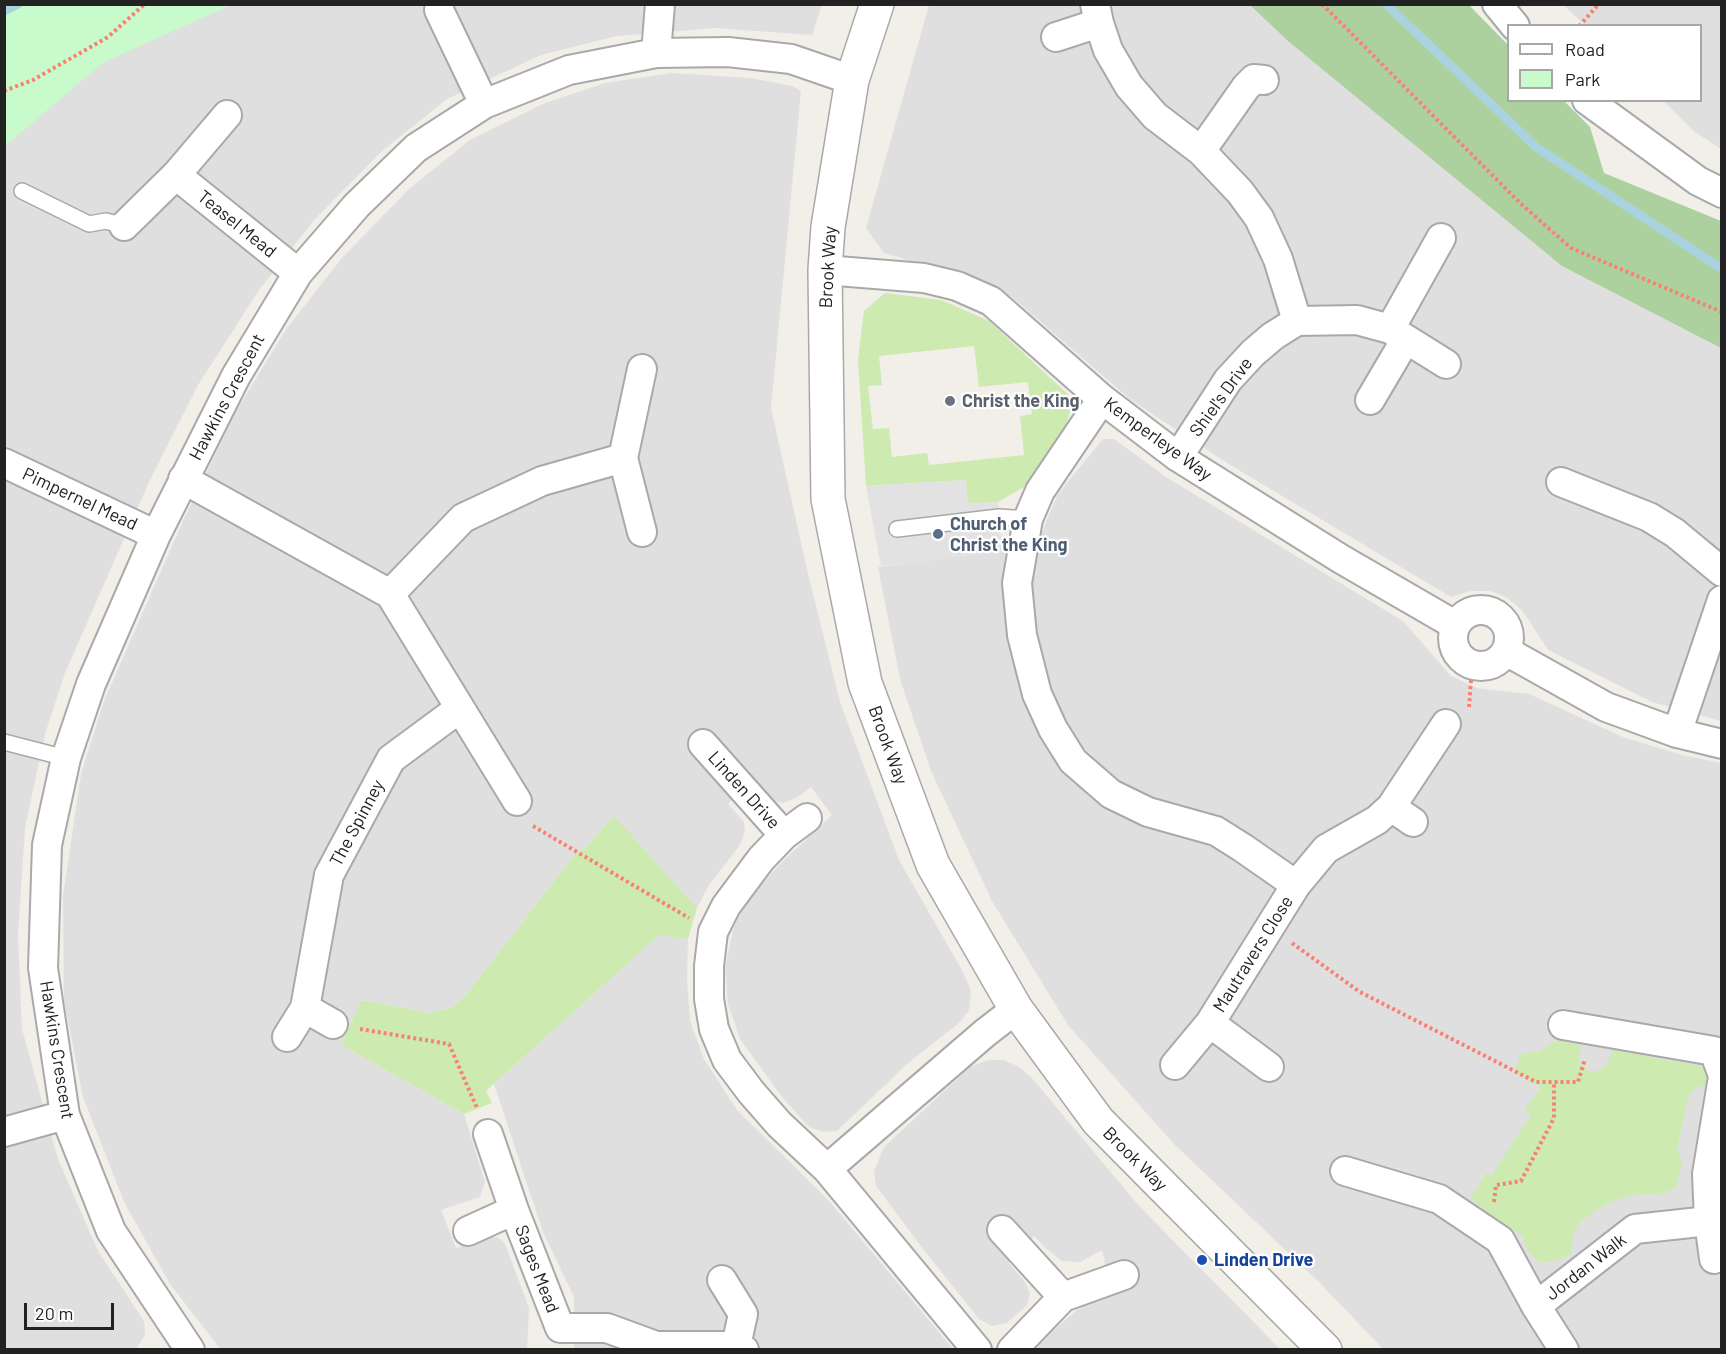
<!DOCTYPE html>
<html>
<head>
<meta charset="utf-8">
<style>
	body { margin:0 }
	#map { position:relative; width:1726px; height:1354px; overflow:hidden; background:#f2efe9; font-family:Barlow,sans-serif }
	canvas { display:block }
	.frame { position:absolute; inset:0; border:6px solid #222; pointer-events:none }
	.legend { position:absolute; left:1507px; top:24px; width:195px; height:78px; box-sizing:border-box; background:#fff; border:2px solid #a7a7a7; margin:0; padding:8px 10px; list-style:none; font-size:18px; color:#222 }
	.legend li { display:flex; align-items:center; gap:12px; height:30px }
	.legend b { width:30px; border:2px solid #a7a7a7 }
	.scale { position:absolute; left:24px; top:1303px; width:90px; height:27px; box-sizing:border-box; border:3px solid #222; border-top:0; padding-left:8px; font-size:18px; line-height:21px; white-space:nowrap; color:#222; -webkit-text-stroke:4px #fff; paint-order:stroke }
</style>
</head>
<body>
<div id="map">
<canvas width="1726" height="1354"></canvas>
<div class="frame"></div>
<ul class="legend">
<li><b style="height:8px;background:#fff"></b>Road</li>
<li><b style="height:16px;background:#c8facc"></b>Park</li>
</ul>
<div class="scale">20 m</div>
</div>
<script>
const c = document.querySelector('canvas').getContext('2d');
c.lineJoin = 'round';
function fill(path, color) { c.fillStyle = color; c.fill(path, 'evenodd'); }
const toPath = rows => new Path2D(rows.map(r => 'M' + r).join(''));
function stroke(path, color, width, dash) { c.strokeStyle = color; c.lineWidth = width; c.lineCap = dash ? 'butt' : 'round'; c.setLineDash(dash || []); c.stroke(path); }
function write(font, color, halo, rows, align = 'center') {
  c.font = font + ' Barlow,sans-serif'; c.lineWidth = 4.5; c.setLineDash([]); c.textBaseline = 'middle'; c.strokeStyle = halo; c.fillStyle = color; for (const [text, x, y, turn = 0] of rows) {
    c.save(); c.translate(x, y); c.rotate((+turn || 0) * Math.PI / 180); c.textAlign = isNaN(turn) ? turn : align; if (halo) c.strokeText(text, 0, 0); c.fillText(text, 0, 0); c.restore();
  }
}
const residential = toPath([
	[207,5,822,5,812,35,715,28,617,36,541,55,447,99,382,151,315,219,259,290,198,385,149,482,65,673,45,734,25,828,18,934,22,1029,58,1159,98,1251,144,1321,145,1335,136,1349,5,1349,4,132,99,53],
	[929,5,1253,5,1721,341,1721,721,1652,702,1548,650,1522,610,1506,597,1490,591,1471,591,1451,597,1227,463,1131,400,1012,297,962,276,884,253,866,228],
	[1563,5,1721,5,1721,149,1695,132,1663,101,1700,100,1700,26,1585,25],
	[672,73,751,78,792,86,801,91,771,408,808,574,840,702,899,860,963,972,971,991,969,1010,960,1022,907,1064,837,1131,823,1132,809,1127,782,1097,740,1039,728,1004,725,967,734,927,747,900,784,860,832,815,811,787,796,798,783,803,770,800,750,781,728,804,744,822,745,832,740,845,709,885,697,908,613,817,586,847,575,854,466,995,451,1008,431,1013,361,1000,341,1045,464,1114,485,1182,480,1197,441,1210,456,1248,493,1237,499,1238,505,1244,529,1308,527,1349,221,1350,170,1284,124,1202,83,1097,64,1000,63,896,81,774,104,701,183,521,236,411,287,328,341,259,409,189,470,140,545,103,605,83],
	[1103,439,1114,439,1166,477,1403,621,1451,676,1477,688,1529,694,1623,737,1682,755,1721,763,1721,1349,1383,1349,1319,1282,1174,1144,1068,1025,992,901,931,771,900,679,878,567,1036,546,1058,494],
	[659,934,688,939,687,980,690,1021,704,1059,737,1110,830,1202,953,1349,574,1349,574,1297,543,1232,494,1084],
	[988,1060,1004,1060,1019,1067,1031,1077,1140,1207,1280,1349,1031,1349,1077,1310,1111,1290,1102,1250,1080,1262,1062,1261,1047,1249,1034,1236,1009,1263,1025,1282,1030,1293,1027,1305,1007,1323,992,1326,979,1319,923,1249,876,1186,874,1171,884,1147,970,1067]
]);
const grass = toPath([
	[885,293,941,300,989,321,1073,399,1065,431,1024,487,998,502,968,504,965,480,866,486,858,360,864,311],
	[974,346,979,387,1028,382,1032,414,1020,416,1024,455,929,465,927,453,892,457,889,428,873,429,868,386,882,385,879,356],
	[614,816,697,908,688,939,659,935,486,1091,492,1103,464,1114,341,1045,361,1000,431,1013,451,1008,466,995,575,854,586,847],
	[1565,1034,1577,1040,1580,1045,1579,1062,1590,1071,1599,1071,1607,1064,1615,1045,1637,1050,1644,1056,1698,1065,1708,1069,1713,1076,1709,1084,1694,1089,1688,1097,1677,1150,1682,1162,1676,1188,1663,1193,1635,1195,1615,1200,1596,1210,1581,1221,1573,1234,1571,1253,1563,1258,1543,1263,1536,1260,1527,1250,1522,1235,1501,1226,1471,1198,1486,1173,1491,1176,1531,1115,1525,1110,1541,1087,1514,1073,1521,1053,1539,1052]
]);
const forest = toPath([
	[1250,5,1469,5,1508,45,1508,100,1564,101,1590,127,1604,173,1721,221,1721,348,1562,266,1288,41]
]);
const park = toPath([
	[5,4,231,4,231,5,104,62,5,146]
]);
const parking = toPath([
	[966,480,968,503,998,502,1002,552,881,566,866,486]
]);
const stream = toPath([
	[1386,4,1536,147,1722,269],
	[4,11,18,4]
]);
const path = toPath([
	[1322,4,1521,204,1571,248,1722,312],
	[1579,26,1599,4],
	[4,91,33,80,108,37,145,4],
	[1469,707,1472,666],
	[533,826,689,918],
	[1292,943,1360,992,1536,1082,1578,1082,1585,1059],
	[360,1029,449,1044,477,1108],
	[1494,1202,1496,1185,1521,1181,1554,1118,1554,1082]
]);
const service = toPath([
	[22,191,89,224,106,221,124,226],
	[897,529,999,517,1028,519],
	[4,742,66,758]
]);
const minor = toPath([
	[1095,4,1099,23,1108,50,1129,86,1155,116,1201,151,1240,192,1259,218,1278,259,1297,321],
	[1497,4,1515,26],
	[439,10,484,104],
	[1056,37,1099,23],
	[656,53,660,4],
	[1587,100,1698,181,1722,193],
	[1201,151,1246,87,1254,79,1264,80],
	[176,175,298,273],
	[124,226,176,175,227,115],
	[825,270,924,278,957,286,991,301,1102,399,1178,457,1341,559,1455,625],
	[1390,329,1441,238],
	[642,369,623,458,642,532],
	[1102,399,1040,491,1028,519,1017,583,1022,635,1037,694,1053,729,1073,761,1111,794,1148,812,1216,831,1243,848,1296,885],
	[1370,400,1406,339],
	[1178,457,1228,380,1253,353,1273,336,1297,321,1357,320,1390,329,1446,364],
	[4,463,156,535],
	[183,479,390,594,517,801],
	[1561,482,1649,517,1675,533,1722,572],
	[390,594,463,518,542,481,623,458],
	'1453 638a28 28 0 1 1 56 0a28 28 0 1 1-56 0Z',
	[1506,651,1606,707,1677,733,1722,744],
	[1677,733,1722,600],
	[703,744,784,835],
	[1391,807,1413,822],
	[807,818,784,835,761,859,726,906,713,932,709,966,709,999,714,1029,727,1060,751,1092,779,1124,827,1169,977,1350],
	[305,1008,333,1024],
	[1210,1023,1269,1067],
	[1563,1025,1714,1051,1722,1073],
	[287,1037,305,1008,329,875,391,759,460,708],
	[1175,1065,1210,1023,1296,885,1326,849,1377,820,1391,807,1446,724],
	[4,1132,65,1115],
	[488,1134,514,1210,560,1328,607,1328,656,1346,736,1346,744,1350],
	[827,1169,985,1033,1016,1009],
	[1345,1171,1439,1199,1500,1240,1536,1306,1564,1350],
	[1002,1230,1063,1297],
	[468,1231,514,1210],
	[1714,1259,1709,1221,1707,1174,1722,1083],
	[722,1280,743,1314,736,1346],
	[1536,1306,1635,1229,1709,1221],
	[190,1350,111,1231,65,1115,43,968,47,845,66,758,91,684,156,535,236,376,298,273,357,205,416,148,484,104,569,70,656,53,728,52,791,59,852,80],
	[1012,1350,1063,1297,1124,1275]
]);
const tertiary = toPath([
	[877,4,852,80,828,227,825,270,828,499,865,683,933,865,1016,1009,1098,1121,1325,1350]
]);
const markers = [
	[950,401,6,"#6b7280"],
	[938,534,6,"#5c6f8a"],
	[1202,1260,6,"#1a4fb4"]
];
const streetNames = [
	["Teasel Mead",237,224,39],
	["Brook Way",828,267,-87],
	["Hawkins Crescent",227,397,-62],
	["Shiel's Drive",1221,397,-54],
	["Kemperleye Way",1158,439,36],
	["Pimpernel Mead",80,499,25],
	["Brook Way",888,745,70],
	["Linden Drive",744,790,48],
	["The Spinney",357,823,-62],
	["Mautravers Close",1253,954,-58],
	["Hawkins Crescent",57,1050,81],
	["Brook Way",1135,1159,45],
	["Jordan Walk",1586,1267,-38],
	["Sages Mead",537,1269,69]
];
const worshipNames = [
	["Christ the King",962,401]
];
const serviceNames = [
	["Church of",950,524],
	["Christ the King",950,545]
];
const transitNames = [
	["Linden Drive",1214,1260]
];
fill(residential, '#e0dfdf');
fill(grass, '#cdebb0');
fill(forest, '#add19e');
fill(park, '#c8facc');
fill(parking, '#e2e2e2');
stroke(stream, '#aad3df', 9);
stroke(service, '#a9a9a9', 18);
stroke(minor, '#a9a9a9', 32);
stroke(tertiary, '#a9a9a9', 36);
stroke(path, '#fa8072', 4, [3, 3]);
stroke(service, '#fff', 15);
stroke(minor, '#fff', 28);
stroke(tertiary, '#fff', 33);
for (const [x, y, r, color] of markers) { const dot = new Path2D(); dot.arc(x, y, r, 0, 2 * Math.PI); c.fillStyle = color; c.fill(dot); stroke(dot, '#fff', 2); }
write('18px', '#222', '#fff', streetNames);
write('bold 18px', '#5b616d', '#fff', worshipNames, 'left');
write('bold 18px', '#4e5e75', '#fff', serviceNames, 'left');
write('bold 18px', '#164399', '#fff', transitNames, 'left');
</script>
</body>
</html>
